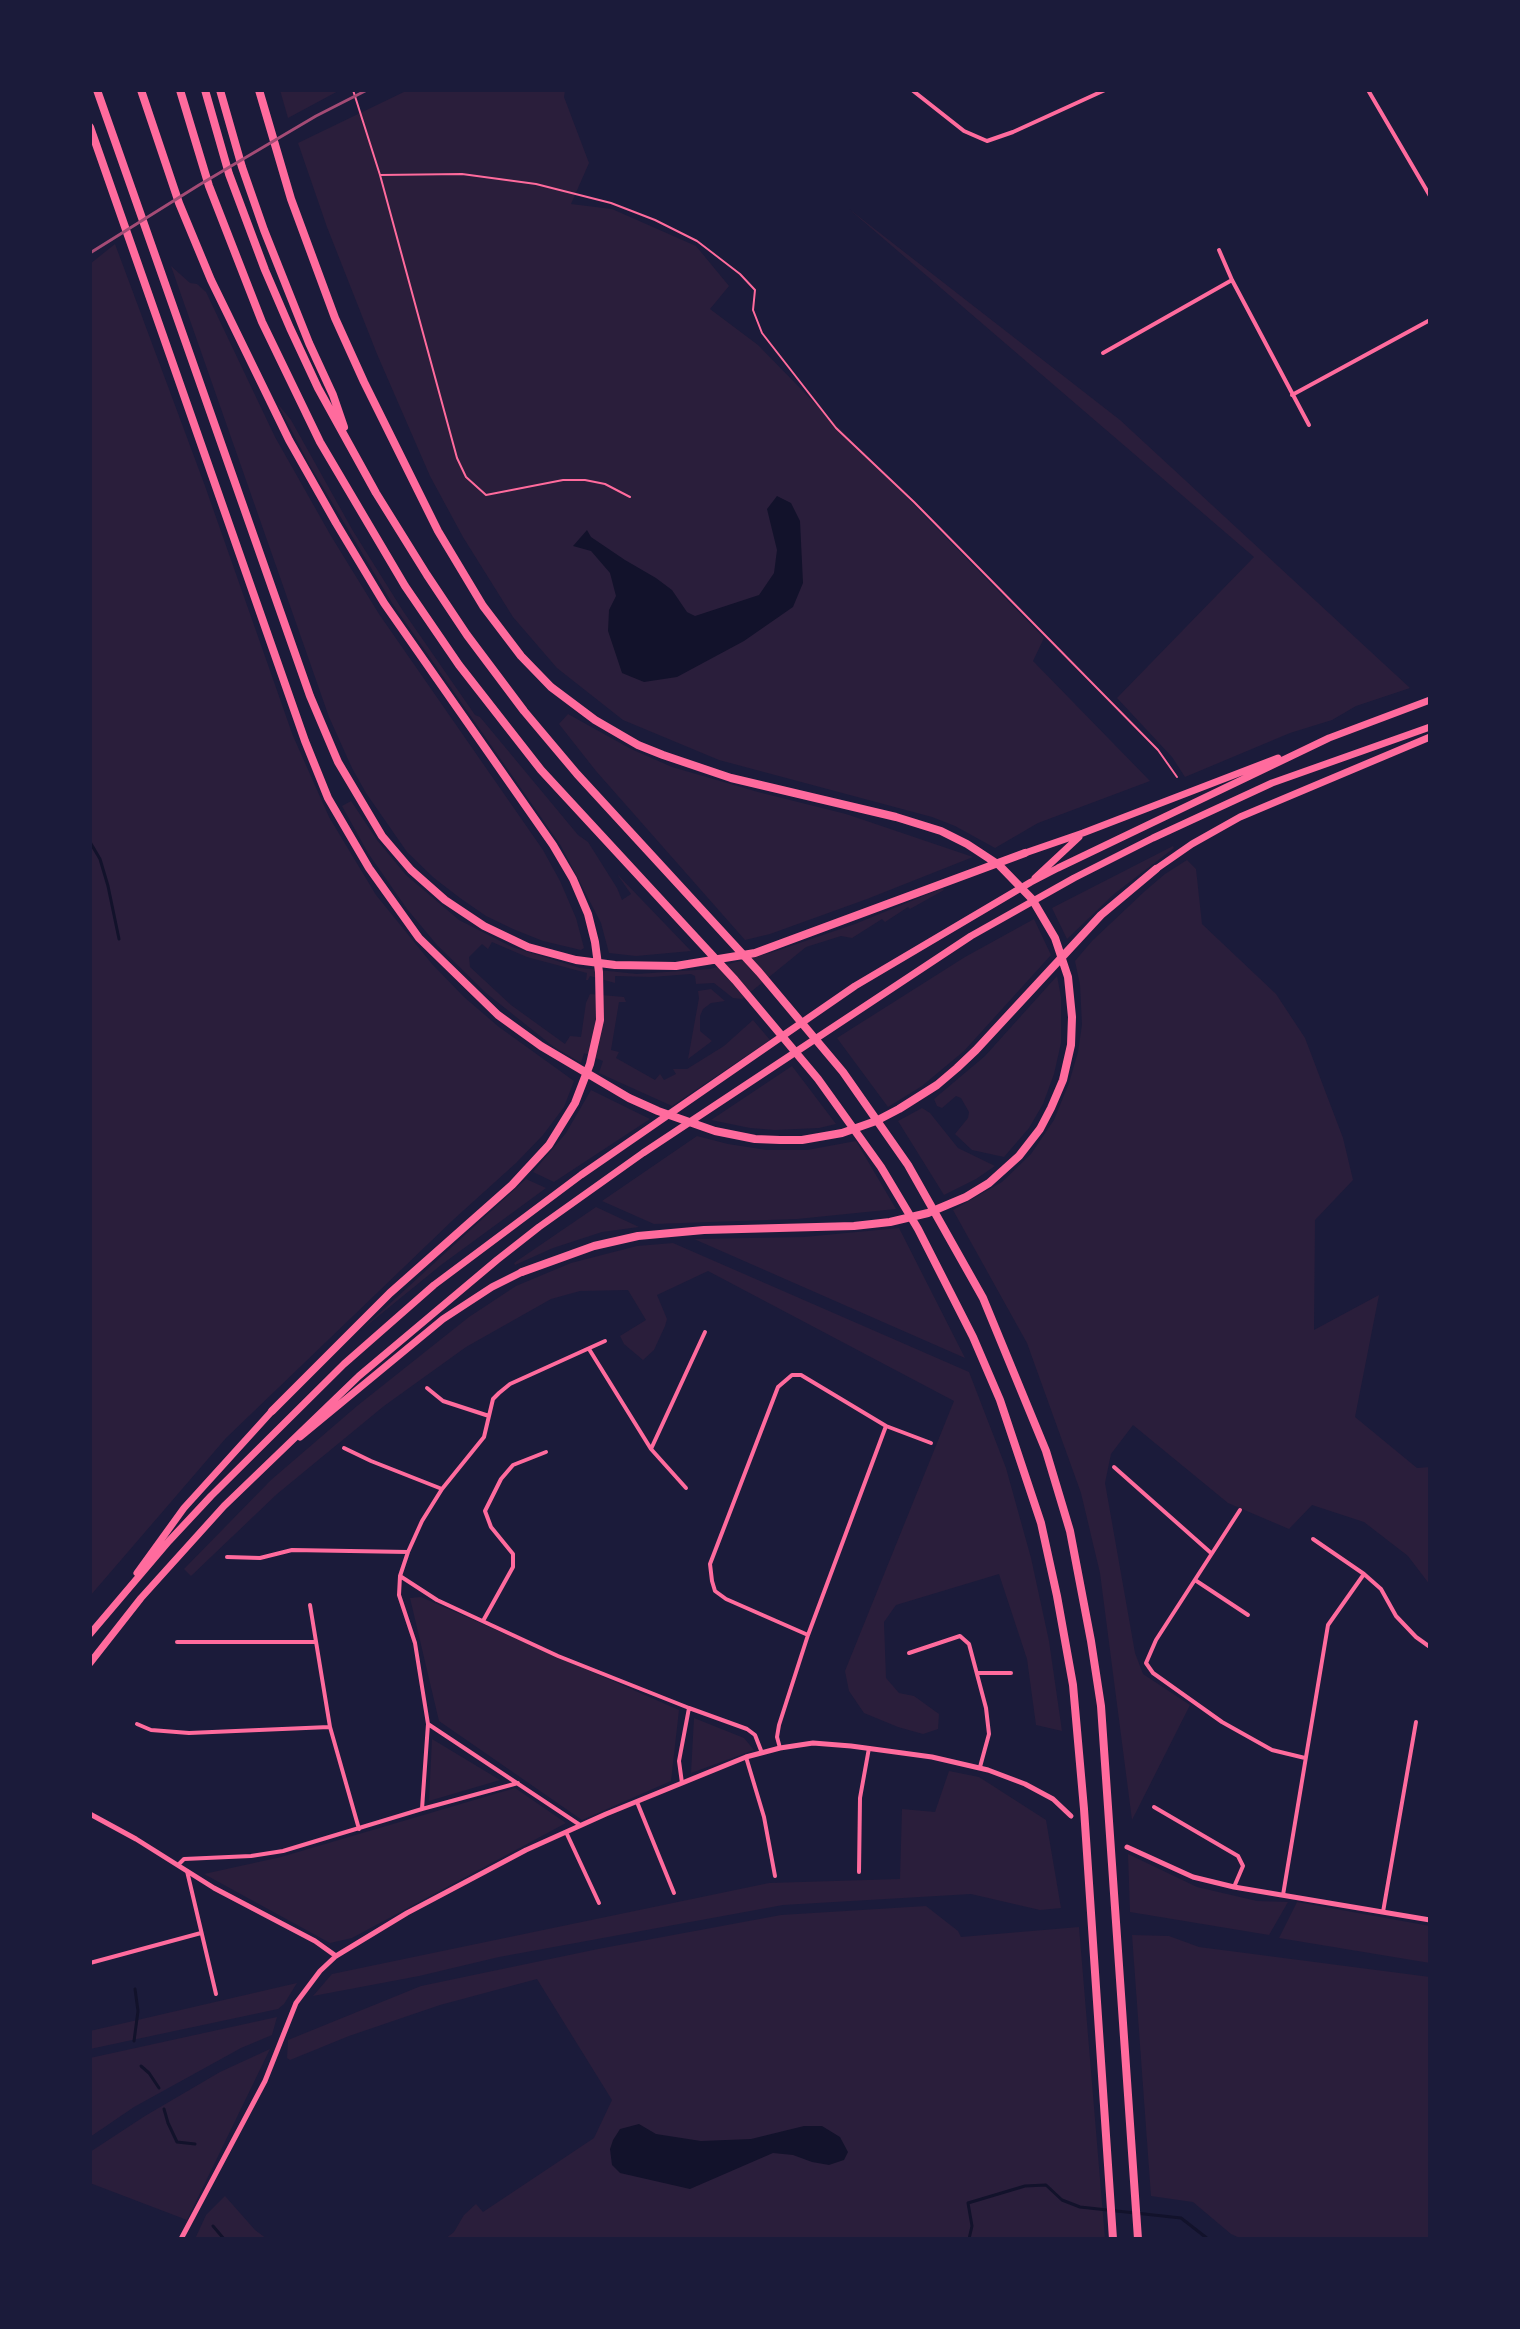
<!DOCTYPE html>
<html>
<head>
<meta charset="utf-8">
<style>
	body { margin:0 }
	#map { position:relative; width:1520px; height:2329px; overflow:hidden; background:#1b1b3a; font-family:"Titillium Web",sans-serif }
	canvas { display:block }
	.frame { position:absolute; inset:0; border:92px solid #1b1b3a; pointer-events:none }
</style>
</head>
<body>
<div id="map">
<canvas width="1520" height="2329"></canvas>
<div class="frame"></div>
</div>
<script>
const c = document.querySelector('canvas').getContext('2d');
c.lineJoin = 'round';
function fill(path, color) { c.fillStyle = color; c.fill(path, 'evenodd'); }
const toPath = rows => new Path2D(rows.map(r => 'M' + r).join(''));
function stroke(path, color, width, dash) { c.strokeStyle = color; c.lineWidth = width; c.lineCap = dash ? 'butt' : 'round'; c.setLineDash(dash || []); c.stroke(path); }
const green = toPath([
	[280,90,340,90,288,118],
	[408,90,565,90,564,97,589,163,571,204,612,209,696,246,729,286,710,309,758,345,1044,638,1033,661,1150,781,1038,823,995,848,955,826,932,817,719,760,623,720,557,668,513,617,463,537,430,476,377,354,327,227,298,143],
	[849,209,1120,420,1410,688,1356,706,1332,720,1290,733,1185,777,1172,757,1117,698,1254,557],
	[115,244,205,486,293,736,329,817,376,895,432,964,464,997,499,1027,574,1081,564,1107,543,1135,516,1163,454,1219,226,1438,90,1596,90,264],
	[171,266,190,283,197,284,206,292,275,437,331,536,379,614,543,850,560,881,576,918,584,948,581,950,543,941,513,929,486,916,460,898,434,878,407,852,366,793,352,768,329,717],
	[277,403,291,420,353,531,403,611,475,715,480,717,578,835,588,842,617,888,622,900,631,894,617,874,691,951,636,956,609,953,601,923,561,846,392,603,309,464],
	[568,714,631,749,672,767,758,792,846,814,973,857,867,899,770,934,745,940,596,771,559,724],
	[351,801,377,840,406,875,459,920,512,947,580,968,637,974,710,969,773,952,855,924,943,888,944,890,910,909,908,907,885,922,882,919,852,938,841,936,806,947,742,999,733,998,714,983,696,984,695,976,691,974,652,977,615,976,615,983,590,976,588,980,586,980,587,973,527,957,492,942,488,949,482,944,469,957,470,967,511,1005,565,1044,570,1036,581,1037,586,1003,590,994,624,997,626,1002,619,1002,611,1050,619,1052,616,1058,655,1080,660,1074,664,1080,676,1074,673,1069,687,1069,724,1046,753,1020,770,1040,672,1106,599,1073,603,1061,584,1053,581,1063,554,1047,486,993,437,945,407,909,368,853,342,806],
	[1173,846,1174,848,1114,894,1067,939,1052,908],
	[1187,860,1196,869,1202,924,1276,994,1305,1038,1343,1138,1353,1180,1315,1220,1314,1330,1379,1295,1355,1417,1417,1468,1430,1467,1430,1585,1408,1556,1364,1522,1312,1505,1289,1529,1228,1503,1133,1425,1111,1454,1105,1483,1135,1653,1143,1674,1190,1705,1132,1820,1100,1573,1081,1493,1027,1343,953,1210,1002,1182,1031,1154,1054,1120,1069,1083,1078,1052,1082,1025,1080,985,1075,961,1092,941,1145,891,1165,874],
	[1034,919,1051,955,964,1051,922,1086,888,1107,837,1038,965,957],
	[1057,976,1061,997,1061,1043,1054,1074,1043,1104,1029,1128,1004,1157,972,1150,955,1134,968,1118,969,1112,961,1098,956,1096,942,1108,937,1106,934,1099,985,1056],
	[711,989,725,1001,711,1003,703,1009,700,1016,700,1031,712,1041,688,1059,699,998,698,991],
	[792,1066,836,1124,819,1128,775,1130,750,1128,711,1120],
	[591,1090,650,1119,554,1182,533,1172,566,1133],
	[922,1108,930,1113,958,1148,995,1166,976,1179,944,1195,898,1121],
	[697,1136,728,1144,767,1150,807,1150,856,1141,896,1209,797,1219,654,1224,602,1201],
	[526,1179,546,1188,441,1265,360,1331],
	[596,1207,639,1227,602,1232,553,1248,515,1265,514,1263],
	[899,1228,965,1358,694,1239,804,1237],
	[673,1243,969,1372,1006,1468,1031,1558,1049,1641,1062,1731,1036,1725,1027,1659,999,1574,896,1605,884,1622,886,1678,899,1693,914,1696,939,1714,938,1729,923,1734,898,1727,864,1713,849,1691,845,1671,954,1401,708,1271,657,1295,667,1319,665,1326,654,1350,643,1360,624,1344,620,1336,646,1320,628,1290,580,1291,551,1299,466,1347,384,1406,277,1494,191,1576,184,1569,271,1480,357,1406,469,1317,516,1286,571,1263,637,1246],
	[421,1597,679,1710,671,1781,582,1820,439,1721,410,1598],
	[694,1718,744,1738,754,1750,691,1773],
	[432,1739,500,1780,429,1801],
	[949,1771,979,1777,1046,1820,1061,1908,1040,1910,971,1894,783,1905,499,1957,419,1976,313,1996,332,1974,769,1883,900,1879,902,1809,935,1812],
	[515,1788,566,1823,352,1938,330,1943,204,1874,281,1857],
	[1128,1854,1197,1887,1257,1901,1288,1902,1269,1935,1130,1912],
	[1297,1902,1430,1926,1430,1963,1279,1938],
	[926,1906,958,1931,961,1937,1079,1927,1105,2239,445,2239,454,2232,464,2215,476,2204,483,2212,594,2138,612,2100,537,1979,440,2005,349,2036,290,2060,287,2058,288,2040,421,1986,598,1949,781,1915],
	[1132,1935,1169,1936,1199,1947,1430,1977,1430,2239,1242,2239,1231,2234,1193,2202,1151,2196],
	[297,1983,284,2004,278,2009,90,2049,90,2031],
	[277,2017,272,2035,241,2048,134,2107,90,2137,90,2058],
	[270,2049,187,2220,90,2183,90,2152,145,2116,220,2072],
	[225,2196,255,2230,267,2239,195,2239,206,2215]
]);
const water = toPath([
	[777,496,791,503,800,521,803,583,793,607,744,641,677,677,644,682,622,673,608,631,609,610,616,596,610,573,591,551,573,546,587,530,591,537,625,560,656,578,672,590,687,612,695,616,759,595,774,573,777,550,767,509],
	[639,2124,656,2134,701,2141,751,2139,804,2126,822,2126,840,2137,848,2152,844,2160,829,2165,812,2162,793,2155,773,2153,690,2189,620,2173,612,2165,610,2149,613,2140,620,2129]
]);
const stream = toPath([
	[90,842,100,859,108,886,119,939],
	[134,2041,138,2011,135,1989],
	[141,2066,149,2073,159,2088],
	[164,2109,168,2123,177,2142,195,2144],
	[213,2226,224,2239],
	[969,2239,972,2226,968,2203,1025,2186,1046,2185,1062,2200,1080,2207,1181,2218,1208,2239]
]);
const service = toPath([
	[353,90,380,175,457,458,466,477,486,495,563,480,585,480,605,484,630,497],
	[380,175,462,174,536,184,611,203,655,220,697,241,740,274,755,290,753,310,762,333,836,428,914,502,1158,750,1177,777]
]);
const minor = toPath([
	[912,90,964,131,987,141,1013,132,1105,90],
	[1368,90,1430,196],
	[1219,250,1232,280,1309,425],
	[1103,353,1232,280],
	[1292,395,1430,320],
	[589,1349,651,1449,686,1488],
	[427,1388,443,1401,489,1416],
	[344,1448,371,1461,442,1489],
	[651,1449,705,1332],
	[1114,1467,1211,1553],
	[1240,1510,1156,1640,1146,1663,1153,1673,1222,1722,1272,1750,1305,1758],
	[1313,1539,1364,1574,1381,1589,1396,1616,1416,1637,1430,1647],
	[227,1557,260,1558,292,1550,408,1552],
	[400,1576,437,1600,558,1656,689,1708,747,1729,755,1735,762,1753],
	[1195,1580,1248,1615],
	[310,1605,330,1727,359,1829],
	[483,1621,513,1567,513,1554,491,1527,485,1511,501,1479,513,1465,546,1452],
	[808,1635,726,1599,715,1591,712,1581,710,1564,778,1387,792,1375,801,1375,886,1426,931,1443],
	[177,1642,315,1642],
	[909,1653,960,1636,969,1644,986,1708,989,1734,980,1767],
	[978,1673,1011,1673],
	[137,1724,151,1730,189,1733,329,1727],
	[428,1724,580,1825],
	[780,1748,777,1737,779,1725,808,1635,886,1426],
	[746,1757,764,1817,775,1876],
	[682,1783,679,1761,689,1708],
	[637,1802,674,1893],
	[1154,1807,1238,1856,1243,1866,1234,1887],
	[422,1809,518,1783],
	[566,1832,599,1903],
	[178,1865,184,1859,251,1856,283,1851,422,1809,428,1724,415,1643,399,1595,400,1576,408,1552,422,1521,442,1489,484,1437,493,1399,499,1393,510,1384,605,1341],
	[187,1871,216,1994],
	[859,1872,860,1798,869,1748],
	[1283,1895,1328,1625,1364,1574],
	[1383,1912,1416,1722],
	[90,1963,201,1933]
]);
const tertiary = toPath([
	[90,1814,136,1839,214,1888,315,1941,336,1956],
	[1127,1847,1193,1877,1234,1887,1430,1920],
	[181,2239,265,2081,296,2003,320,1971,336,1956,407,1913,526,1850,606,1814,746,1757,780,1748,813,1743,851,1746,932,1757,988,1770,1025,1784,1053,1799,1071,1816]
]);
const trunk = toPath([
	[1025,853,1083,833,1278,758],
	[1156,869,1192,844,1240,817,1430,737],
	[1035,878,1079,837],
	[300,1437,443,1319,492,1287,522,1272],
	[137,1573,184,1508,272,1411],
	[90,1634,169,1541,211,1496,344,1364,434,1285,581,1175,855,986,1031,882,1058,868,1329,738,1430,700],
	[90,1663,141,1598,224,1506,359,1376,497,1260,539,1227,643,1153,971,936,1074,878,1153,838,1272,783,1430,727]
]);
const motorway = toPath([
	[97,90,310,696,338,762,382,836,411,870,445,900,484,926,528,947,576,960,615,965,676,966,755,953,1025,853],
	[141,90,179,203,211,280,289,440,336,523,384,603,553,845,573,879,588,914,595,942,599,972,600,1020,590,1064,575,1103,549,1145,512,1185,390,1293,272,1411],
	[180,90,209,186,262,322,320,442,405,586,459,665,541,770,735,980,818,1079,881,1167,918,1229,973,1337,1000,1400,1041,1523,1057,1596,1073,1685,1084,1809,1113,2239],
	[205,90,229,174,265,270,290,328,318,388,376,493,427,575,467,635,524,711,577,774,759,972,843,1072,908,1165,983,1298,1046,1451,1070,1531,1091,1641,1101,1706,1138,2239],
	[220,90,242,167,264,230,309,343,333,395,344,427],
	[259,90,291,199,335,318,364,382,438,531,483,606,521,656,551,687,595,720,638,745,663,755,731,778,896,817,941,831,967,844,999,865,1032,899,1055,938,1068,977,1072,1017,1071,1045,1063,1080,1051,1108,1040,1129,1019,1156,989,1183,966,1197,928,1213,890,1222,854,1226,704,1230,638,1236,594,1246,522,1272],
	[90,127,305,741,328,798,369,868,419,938,498,1015,541,1046,629,1098,658,1111,715,1131,755,1139,780,1140,802,1140,842,1133,876,1121,899,1109,937,1085,957,1068,976,1050,1101,915,1156,869]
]);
const rail = toPath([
	[90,253,199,185,316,116,367,90]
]);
fill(green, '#2a1e3b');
fill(water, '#12122b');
stroke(stream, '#12122b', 3);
stroke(service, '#ff6b9d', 2);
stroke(minor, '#ff6b9d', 4);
stroke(tertiary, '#ff6b9d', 5);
stroke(trunk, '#ff6b9d', 7);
stroke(motorway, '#ff6b9d', 8);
stroke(rail, '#a44b75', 3);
</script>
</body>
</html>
